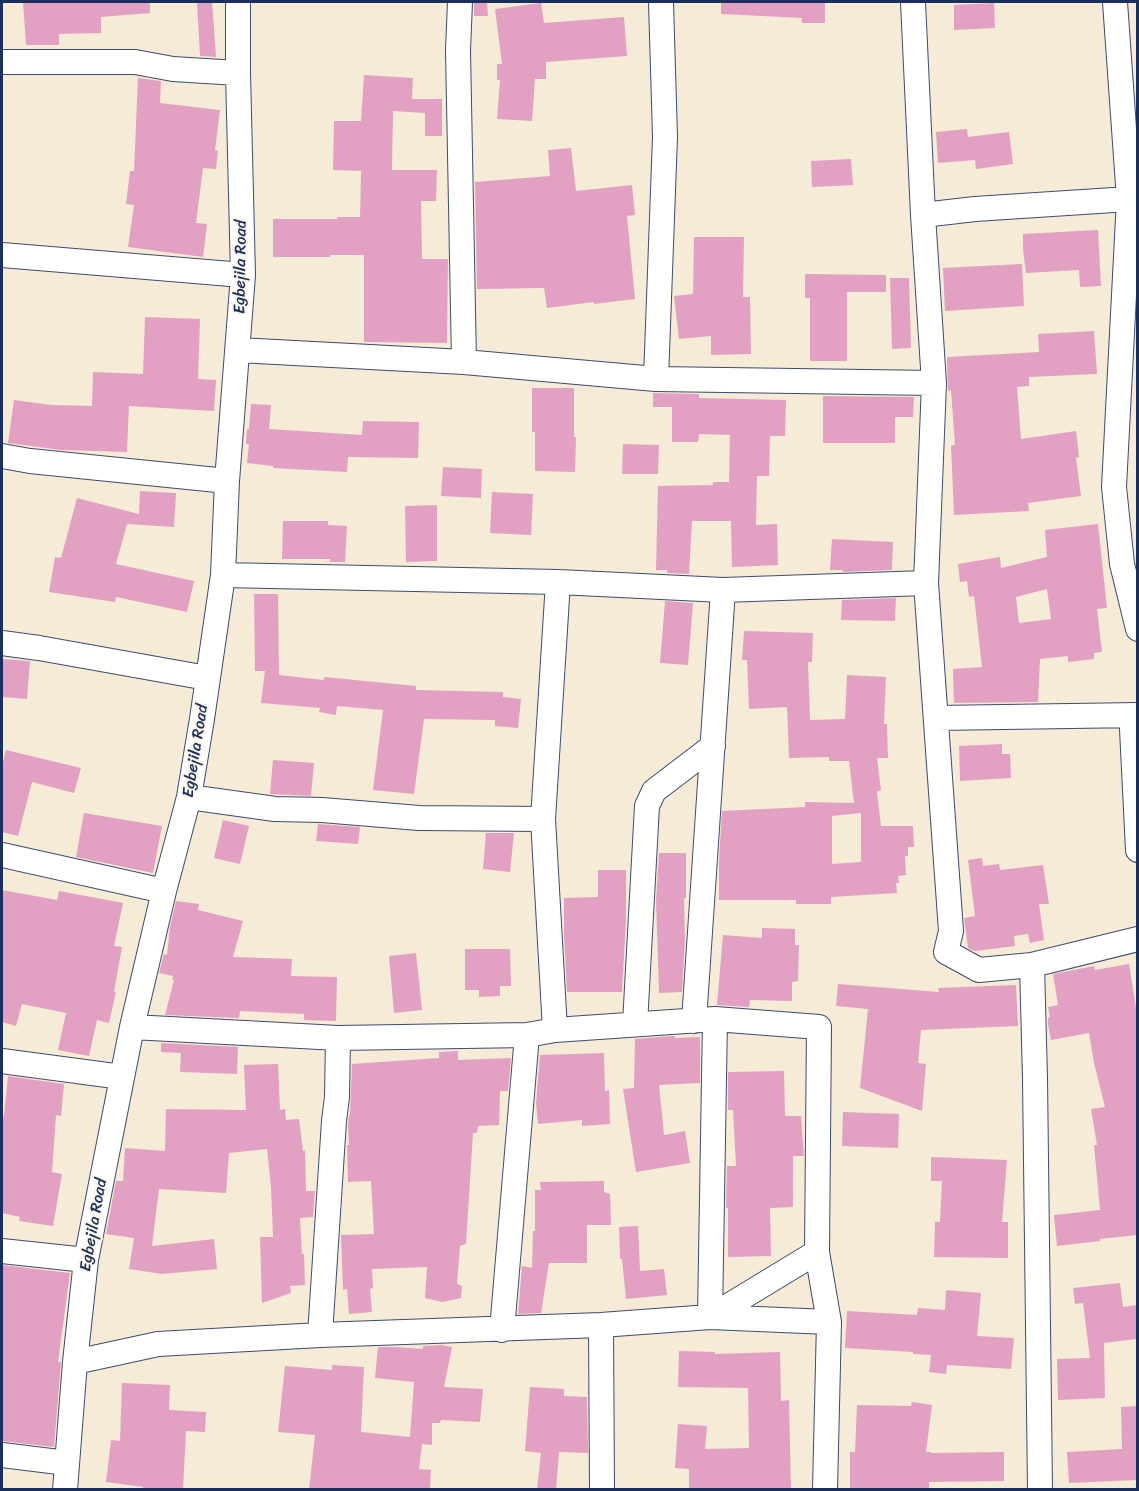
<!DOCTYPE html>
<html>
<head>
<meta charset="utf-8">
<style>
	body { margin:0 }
	#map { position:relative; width:1139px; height:1491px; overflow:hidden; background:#f5ebd6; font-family:Sriracha,sans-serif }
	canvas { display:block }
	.frame { position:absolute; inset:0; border:3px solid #1b2f5e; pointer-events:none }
</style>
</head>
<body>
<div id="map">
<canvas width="1139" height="1491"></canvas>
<div class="frame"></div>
</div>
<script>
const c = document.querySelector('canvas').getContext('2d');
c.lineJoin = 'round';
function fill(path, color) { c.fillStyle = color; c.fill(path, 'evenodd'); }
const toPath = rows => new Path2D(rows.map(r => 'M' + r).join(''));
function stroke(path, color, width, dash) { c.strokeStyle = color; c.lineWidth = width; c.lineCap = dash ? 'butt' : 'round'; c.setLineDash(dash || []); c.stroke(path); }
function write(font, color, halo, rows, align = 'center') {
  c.font = font + ' Sriracha,sans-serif'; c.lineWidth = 4.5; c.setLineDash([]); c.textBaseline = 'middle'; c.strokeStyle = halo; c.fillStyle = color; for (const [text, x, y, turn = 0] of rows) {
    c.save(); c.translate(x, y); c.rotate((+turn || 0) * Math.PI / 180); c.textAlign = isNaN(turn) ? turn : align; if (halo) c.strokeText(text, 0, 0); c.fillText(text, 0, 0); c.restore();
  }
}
const building = toPath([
	[23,2,150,2,150,13,101,17,101,33,59,34,59,45,26,45],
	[197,2,212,2,216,57,200,56],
	[474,2,487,2,488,16,474,16],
	[721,2,825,2,825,23,802,23,802,18,721,14],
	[541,3,544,23,624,17,627,56,546,62,546,79,535,79,532,121,497,119,500,80,497,80,497,64,502,64,495,9],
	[994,3,995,28,954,30,954,5],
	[364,75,413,78,412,99,442,99,442,136,425,136,425,113,393,111,392,170,437,170,436,201,421,201,422,259,448,259,447,343,364,342,364,255,330,255,330,257,273,257,273,219,337,219,337,217,360,217,361,171,333,170,334,121,361,121],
	[138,78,161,81,160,103,220,110,215,150,218,151,216,169,203,168,196,223,207,224,203,257,128,247,134,205,126,204,130,171,134,171],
	[967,129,968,137,1009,132,1013,164,976,169,975,160,938,163,936,132],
	[571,148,576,191,632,185,635,215,627,216,635,299,594,304,594,302,547,308,544,288,477,289,475,182,550,176,548,150],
	[851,159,853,185,812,187,811,161],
	[1098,230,1101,286,1080,287,1079,270,1026,273,1023,250,1023,234],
	[694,237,744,237,743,297,750,297,751,354,711,355,711,336,679,339,674,296,693,294],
	[1022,264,1024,306,945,311,943,268],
	[805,274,886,275,886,292,847,292,847,361,810,361,810,298,805,298],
	[890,278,909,278,911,348,892,349],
	[145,317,200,319,198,379,216,380,214,411,129,406,127,452,61,450,8,443,14,400,51,405,92,406,93,372,143,374],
	[1094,331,1097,374,1029,377,1029,386,1017,387,1021,439,1076,431,1079,457,1076,458,1081,496,1028,503,1029,511,954,515,951,446,955,445,951,390,948,391,947,357,1039,352,1038,334],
	[532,388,574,388,574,437,576,437,575,472,535,471,535,432,532,432],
	[653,393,699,394,699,398,786,400,785,436,770,436,769,476,757,476,756,525,777,524,778,565,732,567,731,521,692,521,689,574,667,573,667,570,656,570,658,486,713,485,713,482,729,482,730,435,699,434,698,442,672,442,672,407,653,407],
	[823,396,914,397,913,417,895,417,895,443,823,443],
	[251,404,271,405,269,429,362,435,363,421,419,422,418,458,348,457,347,472,273,468,273,466,247,463,249,444,246,444,247,429,249,429],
	[623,444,659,445,658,474,622,474],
	[443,467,482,469,481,498,441,496],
	[140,491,176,493,174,527,127,524,116,564,194,581,187,612,116,597,115,602,49,592,55,557,61,558,77,498,139,514],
	[492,492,533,494,531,535,490,533],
	[437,505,437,561,406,562,405,506],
	[283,521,328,521,328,525,347,526,345,562,330,562,330,559,282,559],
	[1098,524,1107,608,1097,609,1102,652,1094,653,1094,659,1068,662,1068,656,1040,659,1038,702,954,703,953,669,982,667,974,596,969,597,967,581,960,582,958,564,1000,557,1001,568,1047,557,1045,530],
	[1047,589,1051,619,1019,623,1016,597],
	[832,539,893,542,892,570,843,572,843,570,830,570],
	[254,594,278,594,279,675,324,680,324,677,416,686,416,690,503,692,503,697,521,699,518,728,495,726,495,720,424,719,414,794,373,790,383,710,337,706,336,715,319,712,320,708,261,703,265,671,255,671],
	[896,598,895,621,841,620,842,600],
	[665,601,693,603,688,665,660,663],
	[744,631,813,633,812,662,808,662,810,720,845,719,847,675,886,677,884,724,887,724,888,758,877,758,881,790,877,792,881,826,913,826,914,847,908,847,908,856,905,856,906,875,898,876,899,883,896,883,897,893,831,897,831,904,796,904,796,900,719,900,719,861,722,811,805,807,805,802,854,803,849,761,829,761,829,757,789,758,787,707,749,709,747,660,742,660],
	[861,813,861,862,832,864,832,816],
	[2,659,30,661,27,699,2,697],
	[1002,744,1002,754,1010,754,1011,778,960,781,959,746],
	[6,750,81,768,74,793,32,782,18,836,2,832,2,766],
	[273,760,314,763,311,796,270,794],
	[84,813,162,826,153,873,76,857],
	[223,820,249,826,240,864,214,858],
	[318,824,360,827,358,844,316,841],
	[486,833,514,833,510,872,483,869],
	[659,853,686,853,686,898,684,898,685,940,682,992,659,993,656,901],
	[982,858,983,866,999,864,1000,870,1043,865,1049,904,1039,904,1044,940,1030,943,1028,934,1014,936,1015,946,975,951,968,948,964,918,975,916,968,860],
	[598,870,626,870,626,920,622,992,567,992,564,935,564,898,598,897],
	[2,890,57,900,59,891,123,903,114,946,122,947,114,992,116,992,109,1023,97,1020,89,1056,58,1050,66,1013,22,1004,16,1026,2,1022],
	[176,901,199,904,198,910,243,921,233,957,292,959,291,976,337,977,336,1021,304,1020,304,1014,240,1011,239,1018,165,1015,174,980,172,979,173,976,159,973,164,954,167,955,170,927],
	[762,928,795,929,795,945,799,945,798,981,792,982,792,1001,750,1000,749,1007,717,1005,723,935,762,938],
	[465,949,510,949,511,986,500,986,500,996,479,997,479,990,465,990],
	[416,953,422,1010,394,1013,389,956],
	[1129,964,1137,1014,1137,1235,1100,1239,1100,1241,1057,1246,1054,1215,1100,1210,1094,1145,1097,1145,1091,1109,1105,1107,1094,1063,1089,1033,1051,1040,1048,1025,1048,1018,1050,1017,1048,1007,1058,1005,1053,974,1094,966,1095,970],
	[838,984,939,992,938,988,1016,985,1018,1026,921,1030,918,1063,926,1064,922,1111,860,1088,868,1009,836,1006],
	[672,1036,675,1036,675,1038,700,1037,700,1083,659,1085,664,1135,685,1131,690,1163,636,1172,623,1089,634,1088,635,1039],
	[161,1043,238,1047,237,1074,180,1072,181,1053,161,1052],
	[458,1051,458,1060,511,1058,508,1091,500,1091,499,1125,478,1126,477,1133,473,1133,466,1244,460,1246,457,1284,462,1286,461,1298,442,1302,425,1298,427,1267,372,1269,373,1288,370,1289,372,1312,349,1314,347,1289,343,1290,341,1235,374,1234,371,1181,348,1182,347,1145,349,1145,348,1125,349,1115,350,1115,352,1064,439,1058,439,1052],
	[604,1053,605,1091,609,1090,610,1124,582,1126,582,1120,538,1124,536,1103,540,1055],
	[278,1064,280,1110,285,1109,286,1120,299,1119,303,1151,305,1150,306,1191,315,1191,313,1217,300,1218,302,1254,304,1254,305,1285,290,1286,291,1293,262,1303,260,1237,273,1237,271,1187,267,1149,229,1153,226,1193,159,1189,152,1246,214,1239,217,1269,162,1274,129,1269,134,1238,106,1234,116,1181,123,1181,125,1148,165,1151,166,1109,246,1110,244,1065],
	[784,1071,785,1116,801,1116,804,1156,793,1156,793,1207,770,1208,771,1256,728,1257,728,1208,726,1208,727,1166,736,1166,733,1110,728,1110,728,1072],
	[8,1076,64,1084,61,1116,56,1115,52,1172,62,1174,53,1226,19,1221,20,1217,2,1213,2,1116,4,1116],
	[843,1112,899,1114,898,1148,842,1146],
	[931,1157,1007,1160,1002,1222,1008,1222,1008,1258,934,1257,935,1222,940,1222,942,1181,931,1181],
	[604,1181,604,1192,610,1194,611,1225,587,1225,587,1263,549,1263,541,1313,518,1314,522,1266,532,1268,533,1231,535,1231,535,1190,541,1190,540,1182],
	[638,1226,640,1271,664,1269,667,1295,626,1299,622,1259,620,1259,619,1227],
	[2,1265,70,1273,58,1362,61,1362,54,1447,2,1441],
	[1120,1283,1123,1307,1137,1305,1137,1339,1104,1343,1105,1398,1058,1400,1057,1359,1090,1358,1083,1303,1075,1304,1073,1288],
	[946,1290,981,1293,977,1336,1014,1338,1011,1369,947,1365,946,1374,929,1372,931,1355,913,1354,913,1352,845,1348,847,1311,917,1315,918,1308,945,1310],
	[442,1345,452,1347,444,1387,483,1389,480,1422,441,1420,440,1423,432,1423,432,1445,422,1444,419,1469,431,1470,430,1490,309,1490,315,1435,278,1432,285,1366,332,1370,332,1365,364,1367,361,1432,410,1437,414,1382,375,1378,378,1347,394,1347,423,1349,423,1346],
	[679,1351,715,1352,715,1354,780,1352,781,1401,789,1400,791,1490,689,1490,689,1469,675,1468,678,1424,707,1426,705,1449,749,1448,748,1388,678,1387],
	[122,1383,170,1385,169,1410,206,1412,205,1432,186,1431,183,1490,143,1490,143,1487,106,1482,111,1440,120,1441],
	[530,1387,564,1389,564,1396,587,1397,588,1453,559,1452,556,1490,537,1490,541,1453,525,1451],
	[912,1402,932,1405,926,1452,931,1452,931,1453,1004,1452,1004,1481,929,1482,929,1490,850,1490,850,1452,855,1452,857,1405,911,1406],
	[1137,1406,1137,1480,1069,1483,1067,1452,1122,1449,1121,1407]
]);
const minor = toPath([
	[460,2,458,50,464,362],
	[913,2,923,215,934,383,926,583,951,931,946,952,979,970,1032,965],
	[1115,2,1129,199,1114,487,1122,564,1138,629],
	[2,62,135,62,173,69,238,73],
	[923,215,975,209,1129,199],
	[2,255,243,275],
	[238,350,464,362,656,379,934,383],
	[656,379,665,137,661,2],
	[2,456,30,461,227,481],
	[223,575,558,582,723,590,926,583],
	[2,643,39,648,207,678],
	[936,718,1138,715],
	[1138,721,1132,729,1138,850],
	[189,797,275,809,322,810,419,818,543,819],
	[2,855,164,891],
	[694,1021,723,590],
	[635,1024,647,806,654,791,713,746],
	[132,1027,338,1038,527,1035,555,1030,715,1019,819,1027,817,1252,829,1322,825,1490],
	[555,1030,543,819,558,582],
	[2,1061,122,1077],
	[2,1251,86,1260],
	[710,1317,715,1019],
	[710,1317,817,1252],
	[601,1325,602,1490],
	[502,1330,527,1035],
	[320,1335,334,1121,337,1097,338,1038],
	[75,1362,158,1344,320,1335,601,1325,710,1317,829,1322],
	[2,1455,67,1463],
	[65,1490,75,1362,86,1260,132,1027,164,891,189,797,202,719,223,575,227,481,243,275,238,73,238,2],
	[1040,1490,1035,1078,1032,965,1138,939]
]);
const streetNames = [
	["Egbejila Road",241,267,-89],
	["Egbejila Road",196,751,-81],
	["Egbejila Road",94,1225,-80]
];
fill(building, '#e2a1c3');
stroke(minor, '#3c4b70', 26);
stroke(minor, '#fff', 24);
write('16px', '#1b2f5e', '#fbf7ec', streetNames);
</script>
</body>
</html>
